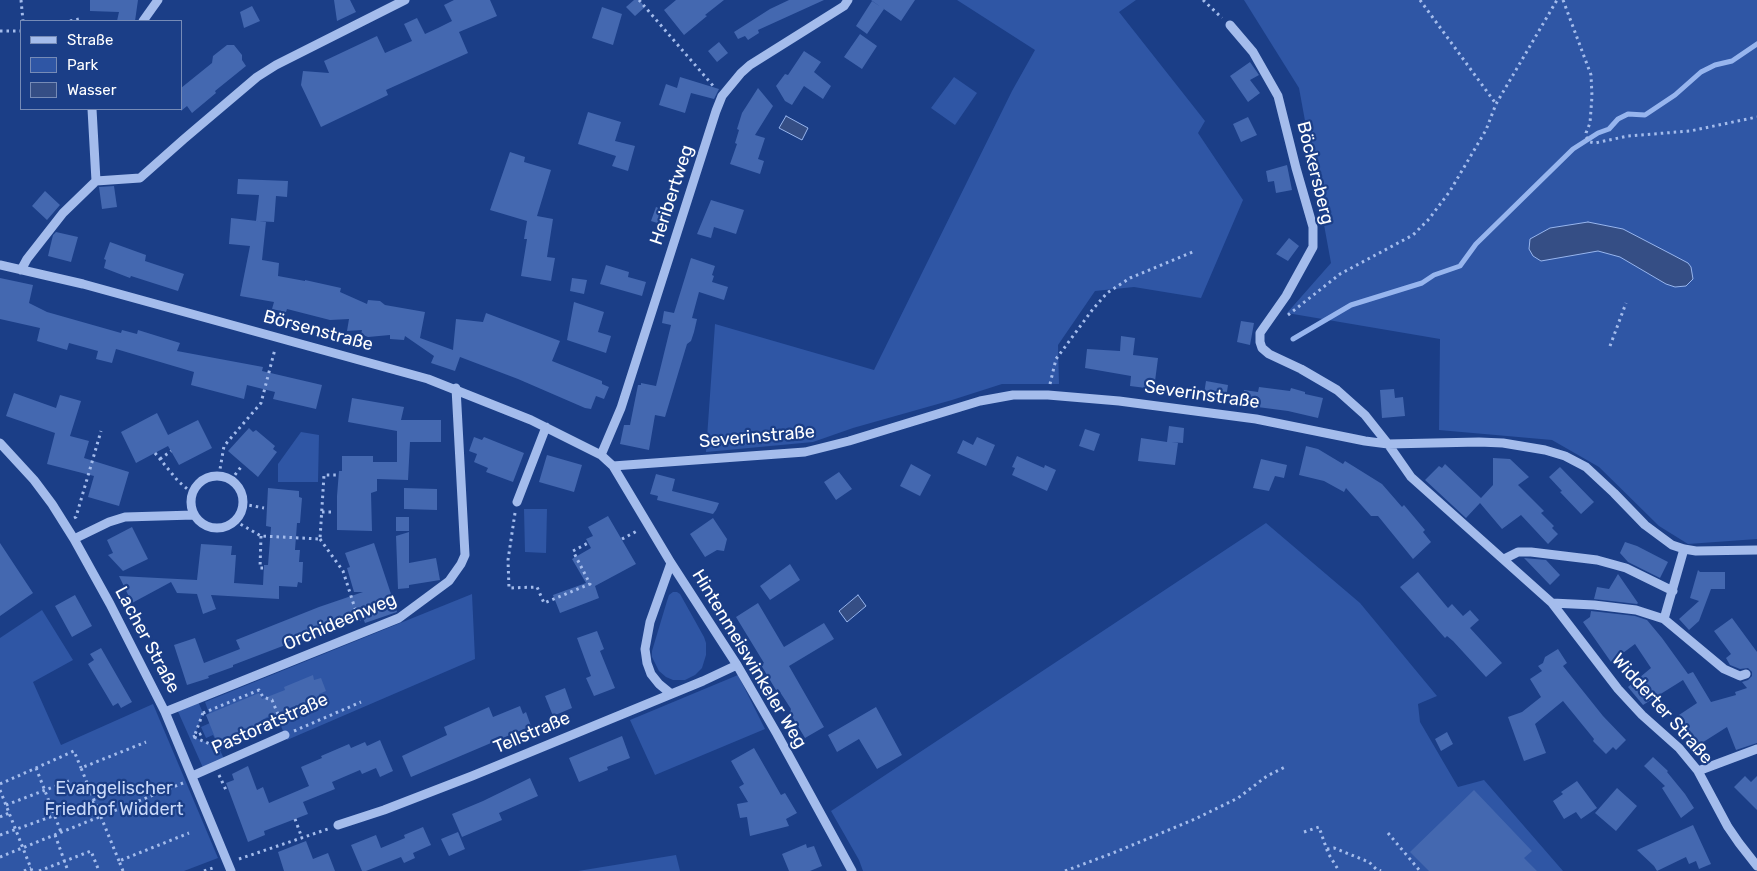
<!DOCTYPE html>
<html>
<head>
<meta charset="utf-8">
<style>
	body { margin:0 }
	#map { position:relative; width:1757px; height:871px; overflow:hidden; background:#1b3e87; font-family:Rubik,sans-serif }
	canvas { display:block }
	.legend { position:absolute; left:20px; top:20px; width:162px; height:90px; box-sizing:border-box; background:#1b3e87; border:1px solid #768bb7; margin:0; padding:6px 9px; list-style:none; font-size:15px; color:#fff }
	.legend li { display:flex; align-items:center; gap:10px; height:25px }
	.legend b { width:25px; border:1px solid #768bb7 }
</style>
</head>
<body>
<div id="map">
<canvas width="1757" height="871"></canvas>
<ul class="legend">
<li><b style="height:6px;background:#a4bcec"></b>Straße</li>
<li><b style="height:14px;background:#2f56a5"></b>Park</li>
<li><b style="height:14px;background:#354e85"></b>Wasser</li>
</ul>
</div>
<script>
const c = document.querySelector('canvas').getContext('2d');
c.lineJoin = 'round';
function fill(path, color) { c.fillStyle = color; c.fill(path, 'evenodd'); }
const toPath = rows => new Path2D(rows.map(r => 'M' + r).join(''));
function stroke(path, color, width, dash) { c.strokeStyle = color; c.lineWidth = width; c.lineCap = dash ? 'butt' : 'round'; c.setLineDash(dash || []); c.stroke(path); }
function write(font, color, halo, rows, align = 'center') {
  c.font = font + ' Rubik,sans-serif'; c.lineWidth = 4.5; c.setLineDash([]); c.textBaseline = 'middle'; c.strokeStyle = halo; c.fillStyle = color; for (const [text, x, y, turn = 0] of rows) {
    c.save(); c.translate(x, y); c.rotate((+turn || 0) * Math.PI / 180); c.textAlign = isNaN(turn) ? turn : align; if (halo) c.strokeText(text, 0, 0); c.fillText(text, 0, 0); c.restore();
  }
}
const green = toPath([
	[957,0,1136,0,1119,12,1205,121,1198,133,1243,200,1201,298,1134,287,1095,291,1058,345,1059,384,1002,384,952,400,853,428,813,442,706,452,715,324,874,370,1012,91,1035,50],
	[1244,0,1757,0,1757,539,1688,544,1659,526,1599,467,1552,440,1439,430,1440,339,1287,313,1331,263,1299,88],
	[954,77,977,93,955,125,931,108],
	[301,432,319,435,318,482,278,482,278,464],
	[524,509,547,509,546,553,525,552],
	[1266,523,1360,603,1437,696,1418,704,1420,722,1458,787,1484,780,1563,871,863,871,859,860,831,811],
	[673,592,677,592,680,594,704,637,706,643,706,655,702,668,695,675,685,680,673,680,666,677,659,671,652,657,652,651,667,601,669,595],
	[472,594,475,659,287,740,276,715,260,721,263,726,218,745,213,735,206,738,201,727,210,723,206,715,209,713,205,702],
	[42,610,73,660,33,682,61,745,153,704,218,858,184,871,0,871,0,638],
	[738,675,765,729,655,775,630,720],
	[197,699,203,713,194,737,219,748,225,761,204,770,176,707],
	[676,855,680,871,578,871]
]);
const water = toPath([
	[786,116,808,128,802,140,779,128,786,116],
	[1588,222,1623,229,1671,254,1688,263,1691,267,1693,279,1686,286,1675,287,1666,284,1620,257,1598,251,1541,261,1533,256,1529,249,1530,239,1550,228,1588,222],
	[858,595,866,606,847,622,839,611,858,595]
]);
const stream = toPath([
	[1293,339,1351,305,1422,283,1434,275,1460,266,1476,244,1573,149,1598,133,1609,129,1618,119,1628,114,1645,115,1675,95,1701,72,1715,65,1732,61,1757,44]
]);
const building = toPath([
	[90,0,138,0,135,21,117,21,119,12,90,11],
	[334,0,350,0,356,12,337,21],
	[454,0,490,0,497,16,459,32,468,53,386,90,388,95,321,127,301,85,303,71,329,73,324,61,377,36,385,53,412,41,404,24,417,18,425,34,438,28,452,21,444,5],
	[634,0,639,0,645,7,635,16,626,7],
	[676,0,724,0,705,15,707,16,684,35,664,10],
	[789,0,824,0,758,30,759,33,748,40,745,36,738,39,734,32,770,9],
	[871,0,915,0,901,21],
	[872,1,884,9,867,34,856,26],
	[252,6,260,21,244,28,240,12],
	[602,7,622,14,613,45,592,38],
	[860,34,877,46,862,69,844,57],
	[719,42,728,53,717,62,708,51],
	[227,45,234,45,242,55,242,60,246,66,215,91,216,93,192,113,187,106,181,111,181,88,212,63,213,56],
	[804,51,821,62,814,72,831,86,823,99,804,86,792,105,785,101,776,86,785,74,788,75],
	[1250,62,1259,75,1250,80,1260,93,1248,102,1230,76],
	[680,77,719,89,714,99,691,93,685,113,659,105,666,84,677,88],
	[758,88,773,106,755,135,765,138,758,159,764,161,760,174,730,164,737,144,735,143,739,130,737,129,742,113],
	[588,112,621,122,615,141,635,146,628,171,612,166,616,156,578,144],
	[1248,117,1257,135,1241,142,1233,124],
	[510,152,525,157,524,162,551,170,537,216,553,219,547,257,555,258,551,281,521,276,527,239,524,239,527,221,490,210],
	[1287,165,1292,190,1276,193,1274,181,1268,182,1266,171],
	[238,179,288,181,287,197,276,196,274,222,256,221,259,195,237,194],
	[114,186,117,207,102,209,99,187],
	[45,191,60,205,47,220,32,206],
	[711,200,744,210,736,234,714,227,711,238,697,234],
	[656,207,671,213,667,226,651,221],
	[231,218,266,222,262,260,279,263,278,276,305,281,305,280,341,288,340,292,367,304,368,300,380,301,385,305,425,312,420,338,453,350,456,319,483,322,486,313,560,341,552,361,602,381,602,384,609,387,604,399,596,396,591,409,585,408,518,379,460,357,455,371,431,363,434,356,405,336,404,340,390,339,390,335,368,337,361,334,362,330,347,331,349,319,330,320,287,309,286,312,272,309,274,302,240,296,250,246,229,244],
	[56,232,78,237,71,262,48,256,53,235],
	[1289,238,1299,246,1288,261,1276,254],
	[110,242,146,255,145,261,184,274,178,291,131,276,130,278,104,268,106,260,104,259],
	[691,258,715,266,712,275,714,276,712,282,728,287,724,300,699,292,692,318,697,319,694,332,691,341,687,344,665,417,655,415,649,450,620,444,624,425,630,425,638,385,641,385,641,383,656,386,671,325,662,323,664,311,674,313],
	[606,265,629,272,628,277,646,282,642,296,600,284],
	[0,278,33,285,29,303,47,312,121,333,122,330,137,334,138,330,180,343,177,351,263,367,262,371,322,385,316,409,273,399,275,392,247,385,244,399,191,385,194,372,116,349,112,363,96,359,98,351,69,343,67,350,37,341,40,328,0,319],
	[572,278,587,280,584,294,570,291],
	[574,302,604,312,598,332,611,336,606,353,567,340],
	[1241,321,1254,323,1250,345,1237,342],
	[1121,336,1135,338,1133,355,1158,358,1154,389,1130,386,1131,376,1085,368,1087,349,1120,351],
	[1206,381,1228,385,1226,398,1204,394],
	[1259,387,1290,391,1291,388,1305,392,1305,394,1323,398,1318,418,1288,411,1242,405,1244,390,1258,392],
	[1394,389,1395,398,1403,397,1405,416,1382,418,1380,390],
	[14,393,56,408,60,395,81,401,70,436,89,441,84,458,129,472,119,506,88,497,94,476,47,464,55,433,6,416],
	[352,398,404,407,401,420,441,420,441,442,410,442,408,480,377,479,377,491,371,493,372,531,337,530,337,496,339,471,342,471,342,456,373,456,373,462,397,462,397,431,348,422],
	[157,413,168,435,198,420,212,448,179,465,168,446,136,463,121,432],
	[1169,426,1184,428,1183,443,1171,442,1178,443,1175,465,1138,461,1141,438,1167,442],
	[249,428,253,432,256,430,275,446,273,449,277,452,258,477,228,451],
	[1085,429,1100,434,1094,451,1079,446],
	[474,437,482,440,484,437,524,453,513,482,486,472,488,468,474,462,477,454,469,451],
	[977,437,995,445,986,466,957,453,963,440,973,445],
	[1306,446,1318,449,1343,464,1345,461,1382,484,1402,507,1404,505,1425,530,1423,532,1431,542,1413,559,1378,516,1371,516,1346,488,1344,492,1324,481,1299,475],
	[547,455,582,465,574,492,539,482],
	[1017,456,1044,468,1045,465,1056,470,1047,491,1012,475,1015,468,1012,467],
	[1493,458,1510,459,1529,477,1518,485,1544,511,1541,513,1554,526,1552,528,1558,534,1548,544,1521,515,1502,529,1480,503,1466,518,1425,480,1439,466,1442,468,1445,464,1481,498,1493,485],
	[1261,459,1287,465,1284,478,1275,476,1269,491,1253,488],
	[911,464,931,475,920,496,900,486],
	[1560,467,1594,502,1581,514,1560,492,1562,491,1549,477],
	[839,472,852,489,836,500,824,482],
	[656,474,675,479,672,491,719,503,716,510,713,514,657,500,658,496,650,494],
	[268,488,299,491,299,497,302,498,300,523,297,523,295,550,300,550,299,562,303,562,302,583,298,582,297,587,279,586,279,599,211,595,216,609,203,614,197,594,177,593,171,582,132,603,119,576,197,580,201,544,232,546,231,555,236,555,234,583,263,585,264,565,268,565,271,527,266,526],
	[404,488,437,489,437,510,404,509],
	[608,516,636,564,595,586,599,598,560,613,553,595,586,583,572,559,591,548,586,539,593,536,588,527],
	[396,517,409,517,409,531,396,531],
	[713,518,727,539,724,551,717,550,705,557,690,534],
	[132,527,148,559,123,571,108,555,113,553,107,540],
	[409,532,409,563,436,558,440,580,409,585,409,588,398,589,396,536],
	[1625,542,1637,546,1668,562,1660,578,1628,562,1620,553],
	[0,543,33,593,0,616],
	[374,543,397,612,365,623,362,616,287,642,288,644,233,665,233,667,208,676,209,678,187,685,174,645,195,638,204,663,240,649,236,640,319,607,363,592,354,592,347,568,350,567,345,553],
	[1524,558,1546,560,1560,575,1550,585],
	[790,564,800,580,770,600,760,586],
	[1698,570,1700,572,1725,572,1725,589,1711,589,1699,621,1689,630,1679,619,1699,601,1690,598],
	[1418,572,1448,608,1452,604,1463,616,1470,610,1479,620,1470,628,1502,663,1486,677,1453,641,1447,636,1445,638,1400,587],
	[1618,574,1638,603,1637,604,1594,599,1597,587,1609,589],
	[75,595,92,626,72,637,55,606],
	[758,603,784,647,824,623,834,639,789,666,824,727,805,738,790,713,791,709,778,689,776,690,761,665,764,663,736,617],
	[1591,611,1635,616,1647,620,1662,638,1688,674,1693,672,1711,702,1736,695,1735,692,1747,688,1742,682,1748,680,1752,676,1752,672,1748,668,1740,669,1730,665,1726,658,1731,654,1714,631,1732,618,1757,652,1757,743,1736,750,1727,727,1697,746,1679,715,1697,703,1683,680,1643,705,1628,687,1651,668,1635,644,1611,662,1583,622,1590,617],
	[597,631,604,649,600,651,615,688,594,696,586,678,591,676,577,638],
	[101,648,132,702,121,708,118,703,113,706,88,664,94,660,90,654],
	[1558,649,1567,663,1563,666,1603,716,1626,740,1616,750,1613,747,1606,754,1593,741,1594,739,1563,701,1535,724,1546,753,1524,761,1508,717,1522,712,1541,697,1530,679,1542,671,1538,666,1543,663,1545,657],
	[313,675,314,680,321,678,326,691,319,694,321,698,293,709,292,707,269,716,260,721,263,726,218,745,206,715,259,693,262,699,285,690,284,687],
	[565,688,572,708,553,716,545,696],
	[520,706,523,714,526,712,531,726,411,777,402,756,447,735,444,727,489,707,493,717],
	[876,707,902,755,877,769,859,739,837,752,828,735],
	[1447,732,1453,744,1441,751,1435,739],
	[622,736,630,758,607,767,608,770,579,782,569,758],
	[380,740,393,771,380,777,376,768,362,774,360,770,332,782,335,789,303,802,308,814,264,831,265,835,248,842,226,783,234,780,232,774,248,766,257,790,263,787,269,803,309,786,301,767,322,758,321,756,349,744,351,748,365,742,367,746],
	[754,748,781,795,785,793,797,813,786,819,789,826,750,836,747,817,740,818,737,804,748,802,739,787,744,784,731,761],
	[1653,757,1668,771,1667,772,1685,794,1694,808,1681,818,1662,788,1665,786,1644,766],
	[1745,776,1751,782,1757,776,1757,810,1734,787],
	[530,778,538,796,499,813,502,820,462,837,452,814,483,801],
	[1577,781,1597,808,1581,819,1576,812,1564,819,1553,801,1563,794,1561,792],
	[1617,788,1637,806,1616,831,1595,813],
	[1474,790,1532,851,1524,858,1537,871,1429,871,1410,852],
	[1693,825,1711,864,1699,869,1696,861,1689,864,1686,857,1657,871,1654,866,1637,850],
	[423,827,431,845,413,853,415,858,404,863,401,857,366,871,362,871,351,845,376,835,381,848,405,838,404,835],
	[458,832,465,849,449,856,441,839],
	[306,841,313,859,328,853,335,871,284,871,278,852],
	[806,844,807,848,814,846,822,866,810,871,789,871,782,854]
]);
const path = toPath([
	[21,0,23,21],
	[639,0,715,88],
	[1203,0,1222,18],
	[1420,0,1496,104],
	[1563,0,1591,75,1592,96,1590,123,1586,133,1586,137,1590,142,1595,143,1628,136,1690,131,1757,117],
	[70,21,79,19],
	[0,31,21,31],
	[1288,315,1340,274,1413,235,1429,219,1450,191,1486,130,1496,104,1557,0],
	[1610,346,1626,303],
	[1050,384,1056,359,1093,309,1107,293,1130,278,1195,251],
	[155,453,178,481,192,493],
	[160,459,171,451],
	[219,475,224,446,261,403,275,349],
	[231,480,241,467],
	[243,504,264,508],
	[322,512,334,512],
	[515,513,508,560,509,588,537,587,544,603,590,584,573,551,588,543],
	[74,518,76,517,101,431],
	[235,521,261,536,320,539,324,475,339,475],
	[261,536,260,568,265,568],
	[320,539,343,571,359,621],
	[622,539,639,530],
	[203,713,259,690,263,697,272,700,282,724],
	[203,713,194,737,219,748,220,752],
	[294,731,361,702],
	[193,737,203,733],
	[36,768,61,832],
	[219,775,226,790],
	[0,784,74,751,81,768],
	[0,790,32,871],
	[6,805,69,781],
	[0,817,9,813],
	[295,819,302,838],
	[1304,832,1319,827,1328,853,1339,871],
	[1388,833,1420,871],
	[0,835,95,801],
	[55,835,68,871],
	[1327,849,1334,848,1369,862,1376,869,1381,871],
	[0,857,183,783],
	[239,859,328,829],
	[119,861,81,768,146,742],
	[24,871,31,868],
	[39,871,91,851,99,871],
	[123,871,119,861,189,833],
	[204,871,216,867],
	[1065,871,1113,853,1195,819,1238,798,1267,776,1285,767]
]);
const minor = toPath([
	[143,21,158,0],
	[1230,25,1253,52,1278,96,1296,168,1313,227,1313,247,1286,296,1260,333,1260,342,1262,348,1269,354,1301,369,1337,390,1365,415,1388,444,1411,477,1552,603,1618,689,1642,715,1679,748,1698,771,1728,827,1739,843,1757,866],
	[92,109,96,181],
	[0,265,83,284,428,379,531,420,601,455,613,466,671,563,737,665,777,734,852,871],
	[21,270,27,259,63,213,96,181,140,178,184,139,257,77,276,65,405,0],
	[0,443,34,480,52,504,74,539,110,604,165,712,231,871],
	[601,455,621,408,716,111,722,96,741,73,750,65,844,6,848,0],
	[613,466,805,452,849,441,980,401,1013,395,1048,395,1119,401,1256,419,1365,441,1388,444,1479,442,1503,443,1545,450,1565,456,1586,467,1614,493,1645,525,1672,545,1684,549,1696,551,1757,550],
	'191 502a26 26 0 1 1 52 0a26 26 0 1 1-52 0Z',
	[517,502,546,427],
	[74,539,109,522,125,517,194,515],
	[1684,549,1664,619,1724,669,1740,676,1746,674],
	[1504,559,1518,552,1531,552,1597,560,1626,568,1673,591],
	[1552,603,1594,605,1636,610,1664,619],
	[670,693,659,684,651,674,647,663,645,649,650,622,671,563],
	[165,712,399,618,449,581,461,564,465,555,456,388],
	[1698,771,1757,749],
	[192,776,285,735],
	[338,825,384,810,472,776,703,681,737,665]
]);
const streetNames = [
	["Böckersberg",1315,173,76],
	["Heribertweg",672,195,-72],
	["Börsenstraße",318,331,15],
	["Severinstraße",1202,395,8],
	["Severinstraße",757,437,-5],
	["Orchideenweg",340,622,-23],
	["Lacher Straße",147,640,62],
	["Hintenmeiswinkeler Weg",749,659,59],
	["Widderter Straße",1662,709,48],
	["Pastoratstraße",270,724,-24],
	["Tellstraße",532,733,-23]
];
const parkNames = [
	["Evangelischer",114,789],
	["Friedhof Widdert",114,810]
];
fill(green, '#2f56a5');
fill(water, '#354e85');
stroke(water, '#97b5ee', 1);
stroke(stream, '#97b5ee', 5);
fill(building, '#4468b0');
stroke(path, '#a4bcec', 3, [2.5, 4]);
stroke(minor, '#a4bcec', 9);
write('18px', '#fff', '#1b3e87', streetNames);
write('18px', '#c9d9f9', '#1b3e87', parkNames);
</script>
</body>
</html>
